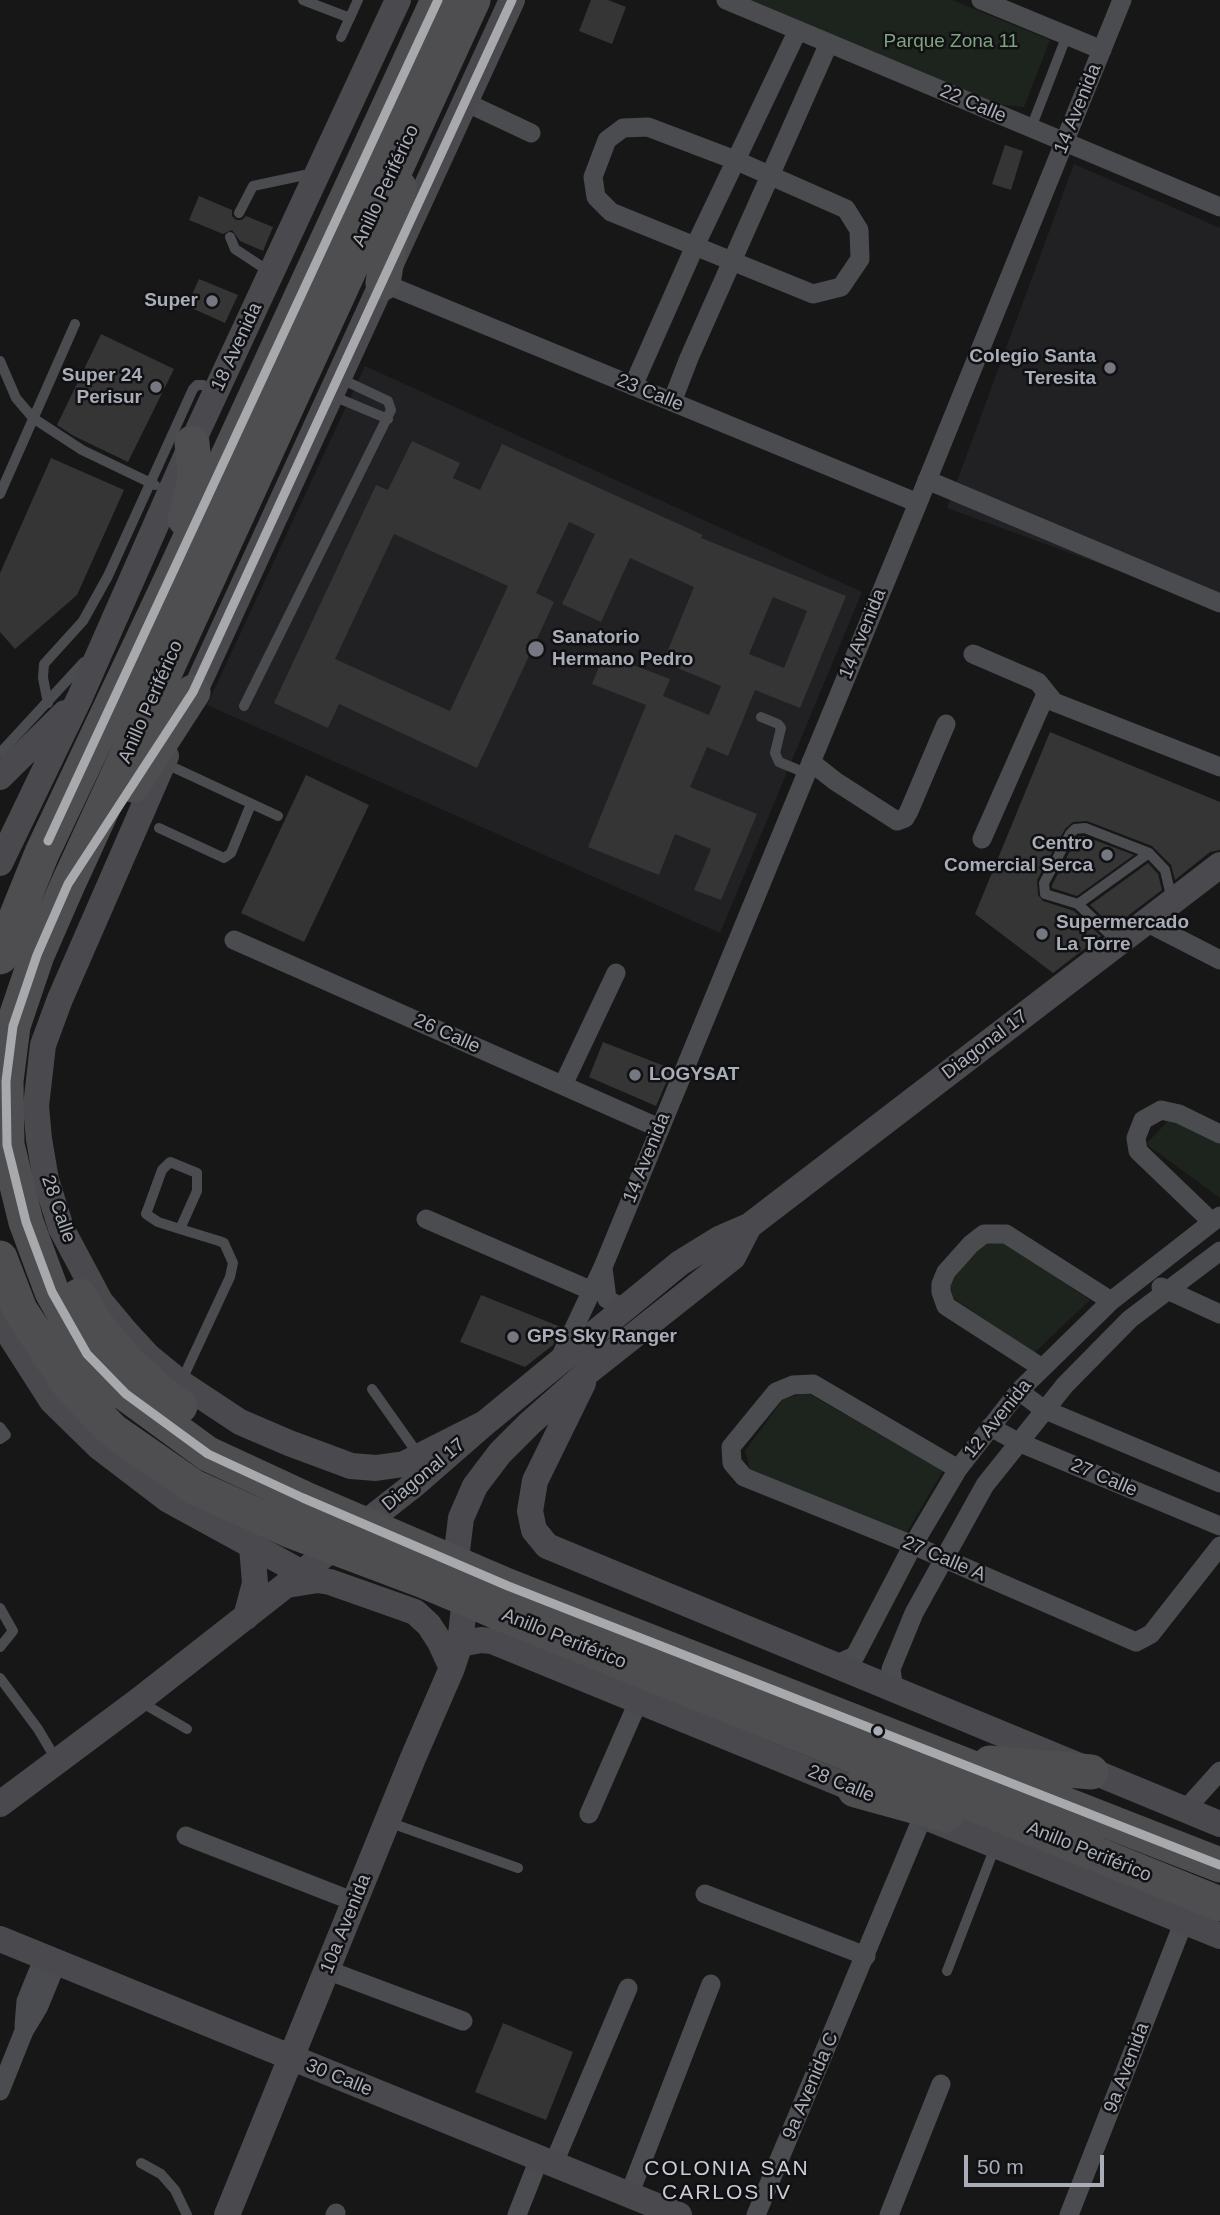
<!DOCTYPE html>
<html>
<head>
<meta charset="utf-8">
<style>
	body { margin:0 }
	#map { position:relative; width:1220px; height:2215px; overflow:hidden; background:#171717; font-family:Arial,sans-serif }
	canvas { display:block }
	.scale { position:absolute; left:964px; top:2155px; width:140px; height:32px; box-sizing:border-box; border:4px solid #a8adb8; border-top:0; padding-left:9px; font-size:21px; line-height:24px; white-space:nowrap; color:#a8adb8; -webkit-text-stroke:5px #111113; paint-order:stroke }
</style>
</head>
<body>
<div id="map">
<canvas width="1220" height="2215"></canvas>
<div class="scale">50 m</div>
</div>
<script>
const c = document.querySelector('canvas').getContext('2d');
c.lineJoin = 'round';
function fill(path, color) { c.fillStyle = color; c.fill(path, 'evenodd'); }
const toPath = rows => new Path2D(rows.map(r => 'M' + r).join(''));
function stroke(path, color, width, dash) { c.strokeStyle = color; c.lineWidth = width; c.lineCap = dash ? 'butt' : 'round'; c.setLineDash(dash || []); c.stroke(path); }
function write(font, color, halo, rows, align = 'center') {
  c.font = font + ' Arial,sans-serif'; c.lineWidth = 5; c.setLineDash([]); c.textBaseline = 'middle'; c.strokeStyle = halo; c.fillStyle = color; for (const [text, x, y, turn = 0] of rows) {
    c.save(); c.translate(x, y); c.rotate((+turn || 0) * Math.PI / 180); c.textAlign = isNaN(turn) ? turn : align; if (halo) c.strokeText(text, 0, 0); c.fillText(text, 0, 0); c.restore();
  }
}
const built = toPath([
	[1074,164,1220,228,1220,608,947,508],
	[365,366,862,592,720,933,207,705]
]);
const green = toPath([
	[736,0,952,0,1050,40,1024,107,1002,105],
	[1171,1118,1220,1140,1220,1198,1146,1144],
	[988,1231,1090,1300,1034,1353,940,1289],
	[808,1393,943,1471,907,1532,750,1469,745,1451,784,1398]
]);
const building = toPath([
	[591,0,608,0,626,7,612,44,579,31],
	[1005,145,1023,151,1011,190,992,184],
	[199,196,232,210,232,216,236,220,242,220,246,216,273,227,263,251,240,241,232,230,223,234,189,220],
	[199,279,238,295,225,323,187,306],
	[101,334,174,369,128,462,74,436,57,425],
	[412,441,460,463,453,478,480,490,502,444,703,535,701,538,846,596,800,708,755,690,728,756,707,747,690,787,757,814,721,900,694,890,711,849,675,834,659,875,588,847,646,705,592,684,604,654,670,679,663,696,709,715,721,686,663,662,694,587,630,558,601,622,562,604,595,534,569,522,536,593,554,602,477,768,339,704,328,728,274,703,376,485,388,490],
	[394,534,508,586,450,711,335,659],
	[773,597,807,611,784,668,749,654],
	[51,458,124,490,77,595,15,649,0,632,0,573],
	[1050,732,1220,802,1220,850,1210,852,1175,880,1171,865,1152,846,1087,821,1073,822,1065,829,1037,880,1038,895,1043,901,1074,911,1101,936,1053,973,975,914],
	[306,775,369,805,304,942,241,913],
	[1078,836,1084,836,1134,855,1077,896,1052,888,1052,885],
	[1148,863,1158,874,1162,890,1113,927,1090,905],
	[603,1042,672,1069,656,1106,589,1077],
	[481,1295,561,1327,553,1345,525,1367,460,1342],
	[503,2023,573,2052,546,2120,475,2092]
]);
const lane = toPath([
	[303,0,350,18],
	[341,37,358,0],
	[1031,128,1067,35],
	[239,213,253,186,314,173],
	[230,237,235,249,270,272],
	[0,361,16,398,33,418,82,450,155,485],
	[333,396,388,419],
	[0,494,75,324],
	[48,703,43,678,44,664,83,621,108,576,193,389,197,385,203,385,216,391],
	[244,706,391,410,388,401,339,378],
	[761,717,778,724,781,728,775,753,779,762,806,773],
	[0,753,84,662],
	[164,763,278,816],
	[159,828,224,858,231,853,251,804],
	[1078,904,1149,853],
	[1118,942,1078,904,1045,894,1044,883,1070,834,1075,829,1085,828,1149,853,1165,870,1172,900],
	[180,1229,197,1191,197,1173,170,1162,162,1170,146,1214,158,1222,180,1229,219,1241,224,1243,233,1263,230,1277,181,1382],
	[372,1389,418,1454],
	[0,1427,6,1435,0,1439],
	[0,1608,13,1631,0,1647],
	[0,1678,38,1729,57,1761],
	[139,1701,187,1729],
	[388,1822,518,1868],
	[947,1971,995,1847],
	[141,2163,161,2174,175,2190,187,2215]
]);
const street = toPath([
	[726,0,1220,207],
	[981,0,1102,50],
	[465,102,531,133],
	[648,127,735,160,846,209,859,230,860,259,841,287,813,294,611,212,596,197,593,177,607,140,623,128,648,127],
	[383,283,918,503],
	[633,386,695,246,798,30],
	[672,402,689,358,829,43],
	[927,480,1220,603],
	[973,654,1038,682,1054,702,1220,767],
	[811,762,835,781,897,821,905,818,909,811,946,724],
	[982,839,1046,694],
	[1146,922,1220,960],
	[234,940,659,1128],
	[563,1085,616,973],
	[426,1219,590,1290],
	[1212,1222,1138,1151,1136,1138,1143,1120,1161,1110,1179,1114,1220,1134],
	[603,1268,607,1299,615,1304,627,1306],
	[1161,1287,1220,1314],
	[559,1360,603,1267,918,503,1122,0],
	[1042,1368,946,1306,941,1292,941,1284,946,1272,971,1244,984,1234,1006,1234,1111,1301],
	[1019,1391,1043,1409,1220,1483],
	[990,1427,1018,1442,1220,1526],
	[958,1469,813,1384,793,1385,776,1392,731,1447,732,1463,744,1477,913,1545,1136,1642,1151,1634,1220,1546],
	[833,1666,855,1656,913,1545,958,1469,1019,1391,1111,1301,1220,1216],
	[894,1691,891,1669,914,1613,985,1485,1065,1385,1130,1319,1220,1251],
	[1185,1810,1220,1771],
	[589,1814,638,1702],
	[186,1836,355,1902],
	[705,1894,866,1956],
	[327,1970,463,2021],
	[24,2026,26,2001,44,1957],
	[0,2091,24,2031,39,2006,57,1962],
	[553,2165,628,1988],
	[629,2195,711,1984],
	[335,2215,336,2213],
	[517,2215,539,2159],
	[756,2215,923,1816],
	[889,2215,941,2084],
	[1069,2215,1184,1921]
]);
const secondary = toPath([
	[187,708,512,0],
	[166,756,60,999,43,1045,36,1106,39,1139,46,1180,61,1228,100,1301,125,1331,148,1356,181,1383,240,1422,289,1443,351,1466,376,1468,404,1464,485,1423],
	[0,777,65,713],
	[0,863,80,697,192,443,398,0],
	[0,1320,52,1401,99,1447,167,1499,302,1573],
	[583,1383,535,1481,530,1511,534,1530,547,1546,1220,1824],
	[287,1585,318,1580,330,1582,415,1612,429,1625,440,1642,452,1668],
	[246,1617,255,1583,252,1547],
	[460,1644,481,1640,492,1641,871,1796],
	[0,1804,138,1701,415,1484,485,1423,680,1263,719,1239,749,1226,1220,865],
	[923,1816,1220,1936],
	[0,1939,679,2215],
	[227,2215,413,1758,452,1668,460,1644,464,1607,457,1551,461,1518,475,1486,500,1453,530,1423,589,1371,733,1257,749,1226]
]);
const highway = toPath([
	[473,0,68,884,37,955,13,1026,6,1081,7,1145,26,1222,52,1292,87,1354,126,1394,208,1454,303,1498,508,1586,1220,1865],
	[383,283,399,187],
	[185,519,192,493,195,474,192,443],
	[133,785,193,692],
	[0,957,42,853,170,582,438,0],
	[0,1258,20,1310,71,1387,112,1430,194,1487,289,1530,419,1579,497,1612,1220,1904],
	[79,1296,98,1327,127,1361,159,1391,180,1406],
	[990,1763,1091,1772],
	[855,1790,946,1815]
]);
const bus1 = toPath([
	[512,0,193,692,68,884,37,955,13,1026,6,1081,7,1145,26,1222,52,1292,87,1354,126,1394,208,1454,303,1498,508,1586,1220,1865],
	[48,841,438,0]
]);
const markers = [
	[212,301,7,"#757880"],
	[1110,368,7,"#757880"],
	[156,387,7,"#757880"],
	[536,649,9,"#757880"],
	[1107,855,7,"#757880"],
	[1042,934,7,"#757880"],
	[635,1075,7,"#757880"],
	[513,1337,7,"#757880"],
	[878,1731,6,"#a8adb8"]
];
const parkNames = [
	["Parque Zona 11",951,42]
];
const streetNames = [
	["22 Calle",973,104,23],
	["14 Avenida",1078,109,-68],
	["Anillo Periférico",386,186,-65],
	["18 Avenida",237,347,-65],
	["23 Calle",650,393,22],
	["14 Avenida",863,634,-68],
	["Anillo Periférico",151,702,-66],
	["26 Calle",447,1034,24],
	["Diagonal 17",985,1045,-37],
	["14 Avenida",647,1158,-68],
	["28 Calle",58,1209,71],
	["12 Avenida",998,1419,-51],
	["Diagonal 17",424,1475,-40],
	["27 Calle",1104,1478,23],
	["27 Calle A",944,1559,23],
	["Anillo Periférico",564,1639,22],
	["28 Calle",841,1784,22],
	["Anillo Periférico",1089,1852,22],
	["10a Avenida",346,1924,-68],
	["9a Avenida",1127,2068,-69],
	["30 Calle",339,2078,22],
	["9a Avenida C",811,2086,-67]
];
const poiNames = [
	["Super",198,301],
	["Colegio Santa",1096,357],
	["Teresita",1096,379],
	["Super 24",142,376],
	["Perisur",142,398],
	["Sanatorio",552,638,"left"],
	["Hermano Pedro",552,660,"left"],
	["Centro",1093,844],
	["Comercial Serca",1093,866],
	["Supermercado",1056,923,"left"],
	["La Torre",1056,945,"left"],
	["LOGYSAT",649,1075,"left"],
	["GPS Sky Ranger",527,1337,"left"]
];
const neighbourhoodNames = [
	["COLONIA SAN",727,2169],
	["CARLOS IV",727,2193]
];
fill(built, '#212123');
fill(green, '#1d241e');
fill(building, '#353536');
stroke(lane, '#4b4c50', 10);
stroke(street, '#4b4c50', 19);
stroke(secondary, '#4a4a4e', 26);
stroke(highway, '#4e4e51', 35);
stroke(bus1, '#a7a9ac', 9);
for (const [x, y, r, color] of markers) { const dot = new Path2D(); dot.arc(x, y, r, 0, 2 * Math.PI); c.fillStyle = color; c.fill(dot); stroke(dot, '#111113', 2.5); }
write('19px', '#7fa381', '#111113', parkNames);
write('19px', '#a8adb8', '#111113', streetNames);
write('bold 19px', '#a8adb8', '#111113', poiNames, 'right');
c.letterSpacing = '2px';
write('21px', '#c9ccd4', '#111113', neighbourhoodNames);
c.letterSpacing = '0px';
</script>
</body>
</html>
